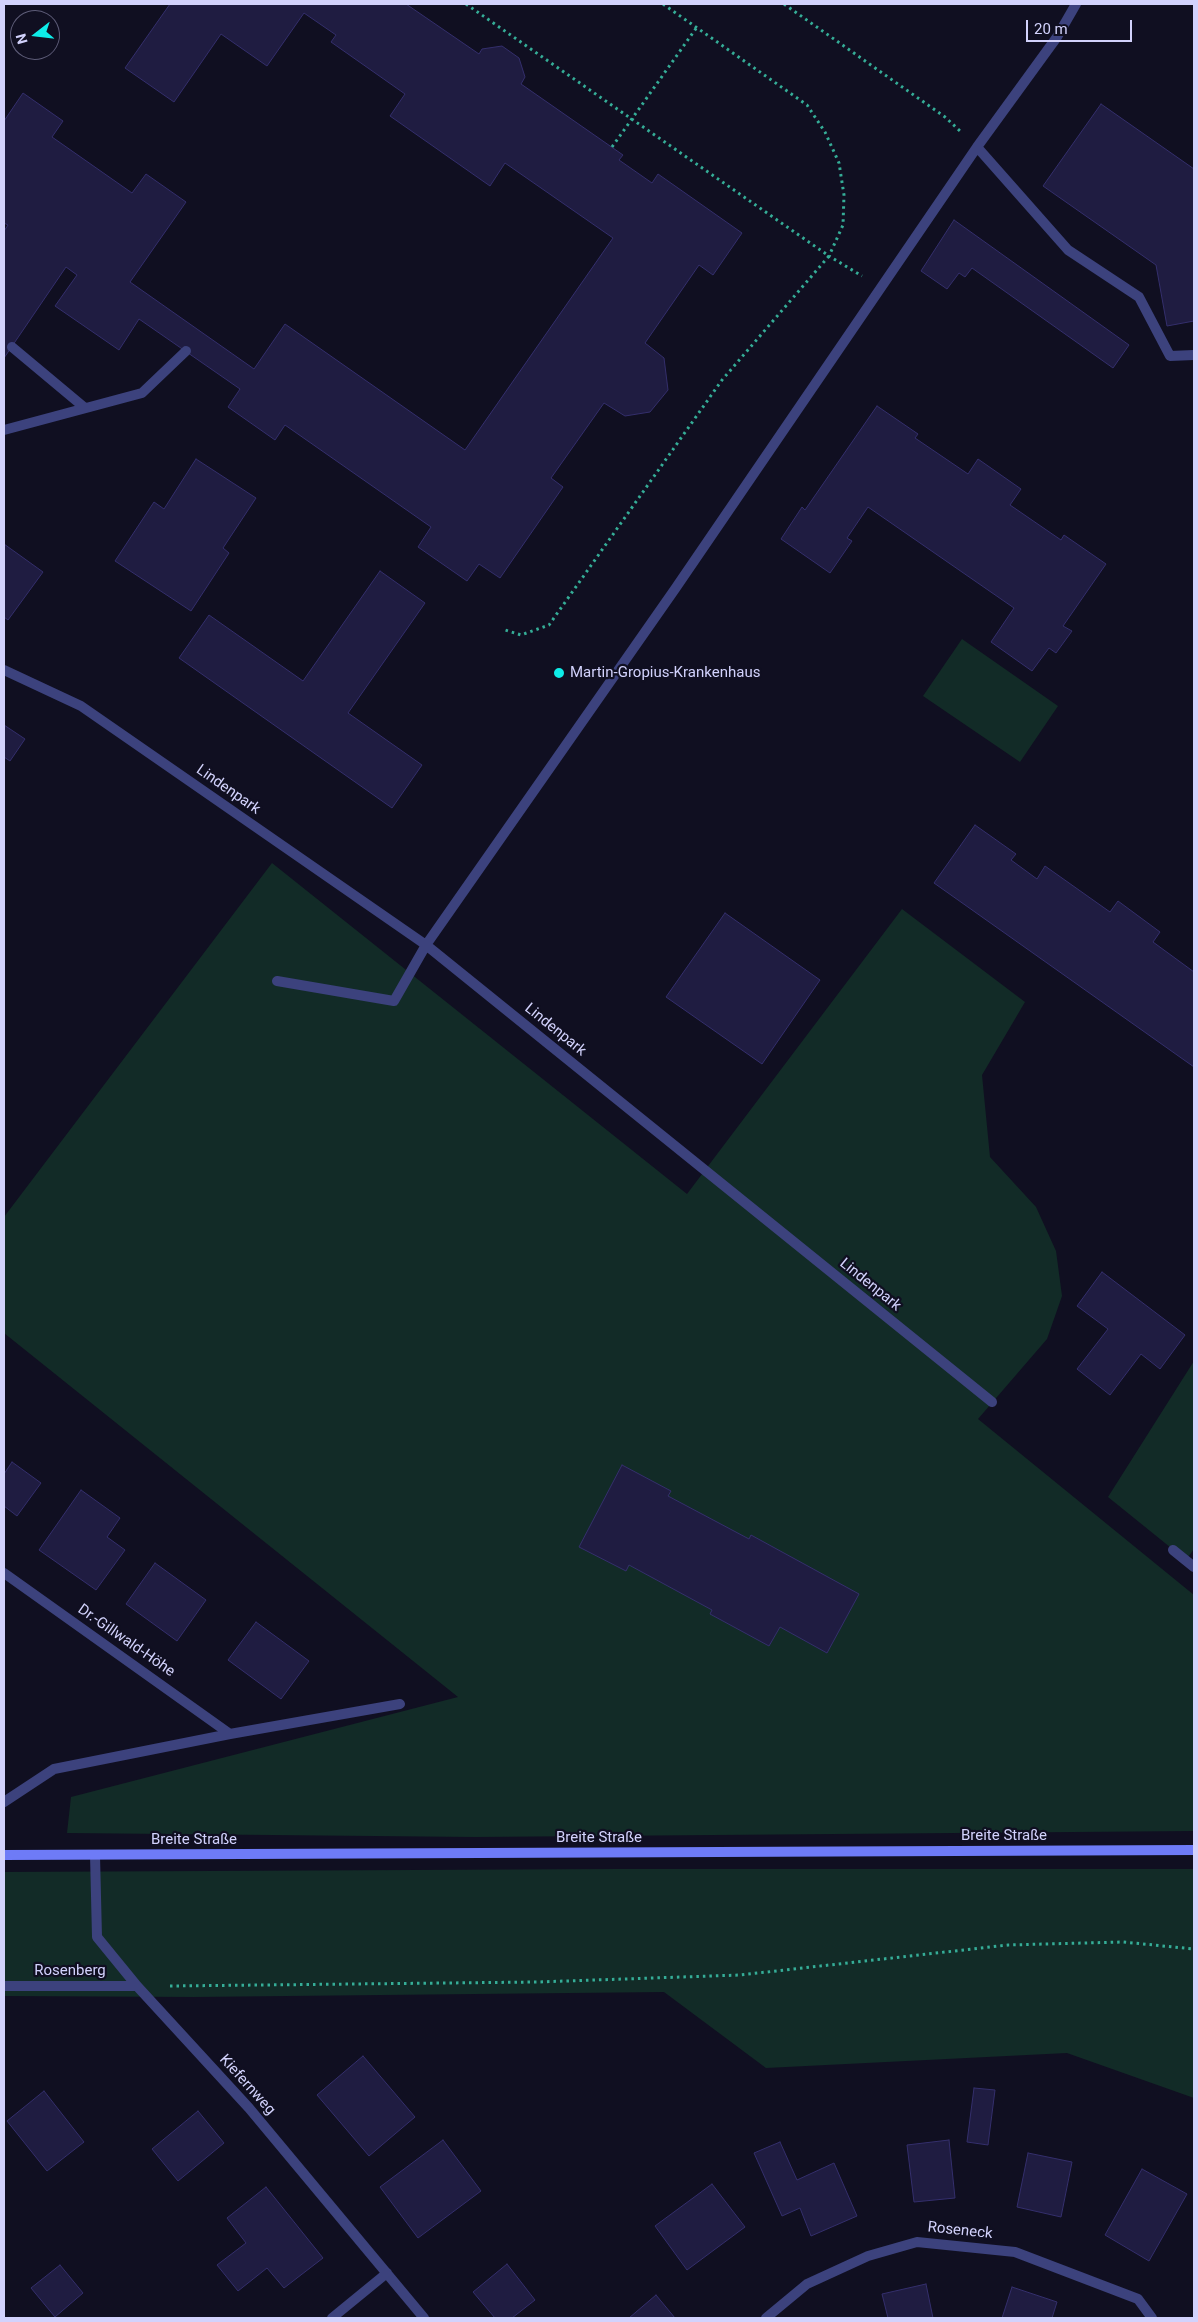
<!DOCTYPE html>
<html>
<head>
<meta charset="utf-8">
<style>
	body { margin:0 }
	#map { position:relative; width:1198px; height:2322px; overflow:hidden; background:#100f21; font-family:Roboto,sans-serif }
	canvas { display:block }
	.frame { position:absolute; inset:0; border:5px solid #d2d2fc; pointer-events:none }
	.north { position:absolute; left:10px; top:10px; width:50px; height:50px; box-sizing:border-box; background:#100f21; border:1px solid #5e5d79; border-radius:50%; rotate:254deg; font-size:14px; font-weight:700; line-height:20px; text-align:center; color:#d2d2fc }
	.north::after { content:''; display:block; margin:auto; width:18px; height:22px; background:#0eece8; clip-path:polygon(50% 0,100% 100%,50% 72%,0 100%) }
	.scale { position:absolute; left:1026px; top:20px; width:106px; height:22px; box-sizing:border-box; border:2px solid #d2d2fc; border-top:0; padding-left:6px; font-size:15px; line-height:18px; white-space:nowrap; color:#d2d2fc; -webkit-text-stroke:4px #100f21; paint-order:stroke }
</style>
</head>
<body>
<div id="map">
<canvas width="1198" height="2322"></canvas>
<div class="frame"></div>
<div class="north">N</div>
<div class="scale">20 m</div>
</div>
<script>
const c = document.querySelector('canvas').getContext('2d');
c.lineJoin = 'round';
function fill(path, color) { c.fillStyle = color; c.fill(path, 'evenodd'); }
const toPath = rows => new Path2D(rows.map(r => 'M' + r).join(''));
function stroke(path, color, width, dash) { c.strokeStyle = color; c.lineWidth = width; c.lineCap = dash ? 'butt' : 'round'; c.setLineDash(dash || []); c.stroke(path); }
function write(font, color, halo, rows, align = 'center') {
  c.font = font + ' Roboto,sans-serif'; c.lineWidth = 4.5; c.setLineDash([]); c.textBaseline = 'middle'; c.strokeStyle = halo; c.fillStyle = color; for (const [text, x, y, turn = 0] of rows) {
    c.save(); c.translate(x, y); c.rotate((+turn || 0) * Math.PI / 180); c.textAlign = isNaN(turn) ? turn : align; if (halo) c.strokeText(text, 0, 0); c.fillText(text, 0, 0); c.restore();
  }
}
const green = toPath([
	[962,639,1058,706,1020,762,923,696],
	[272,863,687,1194,902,909,1025,1002,982,1075,990,1157,1036,1207,1056,1251,1062,1296,1047,1339,978,1419,1194,1595,1194,1831,475,1837,67,1833,71,1797,458,1697,4,1333,4,1217],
	[1194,1361,1194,1549,1186,1560,1108,1497],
	[614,1869,1194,1869,1194,2098,1067,2053,766,2068,664,1992,194,1997,4,1996,4,1872]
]);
const building = toPath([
	[170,4,406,4,479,54,482,49,502,46,519,58,525,77,521,84,623,155,619,160,652,183,658,174,742,233,713,275,699,265,645,343,664,358,668,390,650,412,625,416,604,403,551,478,563,487,500,578,479,564,467,581,418,547,431,527,285,425,275,440,228,407,240,389,139,319,119,350,55,306,77,275,66,267,4,358,4,231,8,225,4,223,4,121,23,93,63,121,52,137,132,193,146,174,186,202,130,282,254,369,285,324,465,450,613,238,505,163,490,186,390,116,405,94,331,42,336,35,304,13,267,66,221,34,174,102,125,68,170,4],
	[1101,104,1194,169,1194,321,1167,326,1156,265,1043,186,1101,104],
	[954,220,1129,345,1113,368,972,268,965,277,959,273,947,289,921,271,954,220],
	[877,406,918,434,915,438,968,474,978,459,1021,489,1010,505,1061,540,1064,535,1106,564,1063,626,1072,631,1056,653,1049,648,1032,671,991,642,1014,608,868,507,847,538,852,541,830,573,781,539,802,507,805,510,877,406],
	[196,459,256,498,223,548,229,553,191,611,115,561,154,502,164,509,196,459],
	[4,544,43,572,8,620,4,617,4,544],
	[380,571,425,603,348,713,422,765,392,808,179,658,209,615,303,681,380,571],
	[4,725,25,739,10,761,4,757,4,725],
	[975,825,1016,854,1011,860,1037,879,1045,866,1110,912,1118,901,1160,932,1153,942,1194,972,1194,1067,934,883,975,825],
	[725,913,820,980,762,1064,666,997,725,913],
	[1102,1272,1185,1335,1160,1369,1141,1354,1110,1395,1077,1369,1108,1329,1077,1306,1102,1272],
	[12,1462,41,1483,17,1516,4,1506,4,1474,12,1462],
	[622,1465,671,1491,668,1496,749,1539,751,1535,859,1594,827,1653,780,1627,769,1646,710,1614,712,1610,629,1565,626,1571,579,1547,622,1465],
	[81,1490,120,1518,107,1537,125,1550,96,1590,39,1550,81,1490],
	[155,1563,206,1600,177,1641,126,1604,155,1563],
	[256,1622,309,1661,281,1699,228,1660,256,1622],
	[363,2056,415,2117,369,2156,317,2095,363,2056],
	[974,2088,995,2090,988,2145,967,2142,974,2088],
	[44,2091,84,2142,47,2171,7,2121,44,2091],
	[198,2111,224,2143,178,2181,152,2149,198,2111],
	[443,2140,481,2191,418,2238,380,2187,443,2140],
	[949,2140,955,2198,914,2202,907,2145,949,2140],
	[780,2142,797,2180,834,2163,857,2216,811,2236,800,2208,782,2216,754,2153,780,2142],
	[1028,2153,1072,2162,1061,2217,1017,2207,1028,2153],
	[1142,2169,1187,2194,1149,2261,1105,2235,1142,2169],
	[712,2184,745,2227,687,2270,655,2226,712,2184],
	[266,2187,323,2258,284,2288,267,2268,238,2291,217,2265,246,2243,227,2218,266,2187],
	[507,2264,535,2300,512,2318,495,2318,473,2292,507,2264],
	[60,2265,83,2293,55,2317,31,2288,60,2265],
	[926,2284,933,2318,888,2318,882,2294,926,2284],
	[1012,2287,1057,2302,1052,2318,1002,2318,1012,2287],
	[656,2295,675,2318,629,2318,656,2295]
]);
const path = toPath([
	[466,4,829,256,722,380,549,625,521,635,505,630],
	[663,4,807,105,825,132,839,163,844,195,843,225,829,256,862,276],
	[784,4,945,117,960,131],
	[612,147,697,27],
	[170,1986,537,1982,740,1975,1008,1945,1123,1942,1194,1949]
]);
const lane = toPath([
	[977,147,1068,250,1139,297,1170,356,1194,355],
	[12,347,85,408],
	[4,430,142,393,186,351],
	[4,670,81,706,426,945,992,1402],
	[277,981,394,1001,426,945,675,589,977,147,1057,37,1076,4],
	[1173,1550,1194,1567]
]);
const street = toPath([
	[4,1573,230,1734],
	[4,1802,54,1769,230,1734,400,1704],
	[95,1855,97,1937,137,1986,249,2108,424,2318],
	[4,1986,137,1986],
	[332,2318,387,2273],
	[766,2318,807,2284,868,2256,917,2242,1015,2252,1138,2299,1152,2318]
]);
const secondary = toPath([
	[4,1855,1194,1850]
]);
const markers = [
	[559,673,6,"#0eece8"]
];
const poiNames = [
	["Martin-Gropius-Krankenhaus",570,673]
];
const streetNames = [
	["Lindenpark",228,790,35],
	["Lindenpark",555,1030,39],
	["Lindenpark",870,1285,39],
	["Dr.-Gillwald-Höhe",126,1641,35],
	["Breite Straße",1004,1836],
	["Breite Straße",599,1838],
	["Breite Straße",194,1840],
	["Rosenberg",70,1971],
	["Kiefernweg",247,2085,48],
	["Roseneck",960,2231,6]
];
fill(green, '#122b27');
fill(building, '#1f1c41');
stroke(building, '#342f6c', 1);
stroke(path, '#35ad97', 3, [2.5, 4]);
stroke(lane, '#3c427d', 10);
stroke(street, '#3c427d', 10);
stroke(secondary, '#6e7bf7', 10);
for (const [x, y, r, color] of markers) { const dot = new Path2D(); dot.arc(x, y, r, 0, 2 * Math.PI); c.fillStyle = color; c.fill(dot); stroke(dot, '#100f21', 2); }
write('15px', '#d2d2fc', '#100f21', poiNames, 'left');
write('15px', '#d2d2fc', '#100f21', streetNames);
</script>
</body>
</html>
